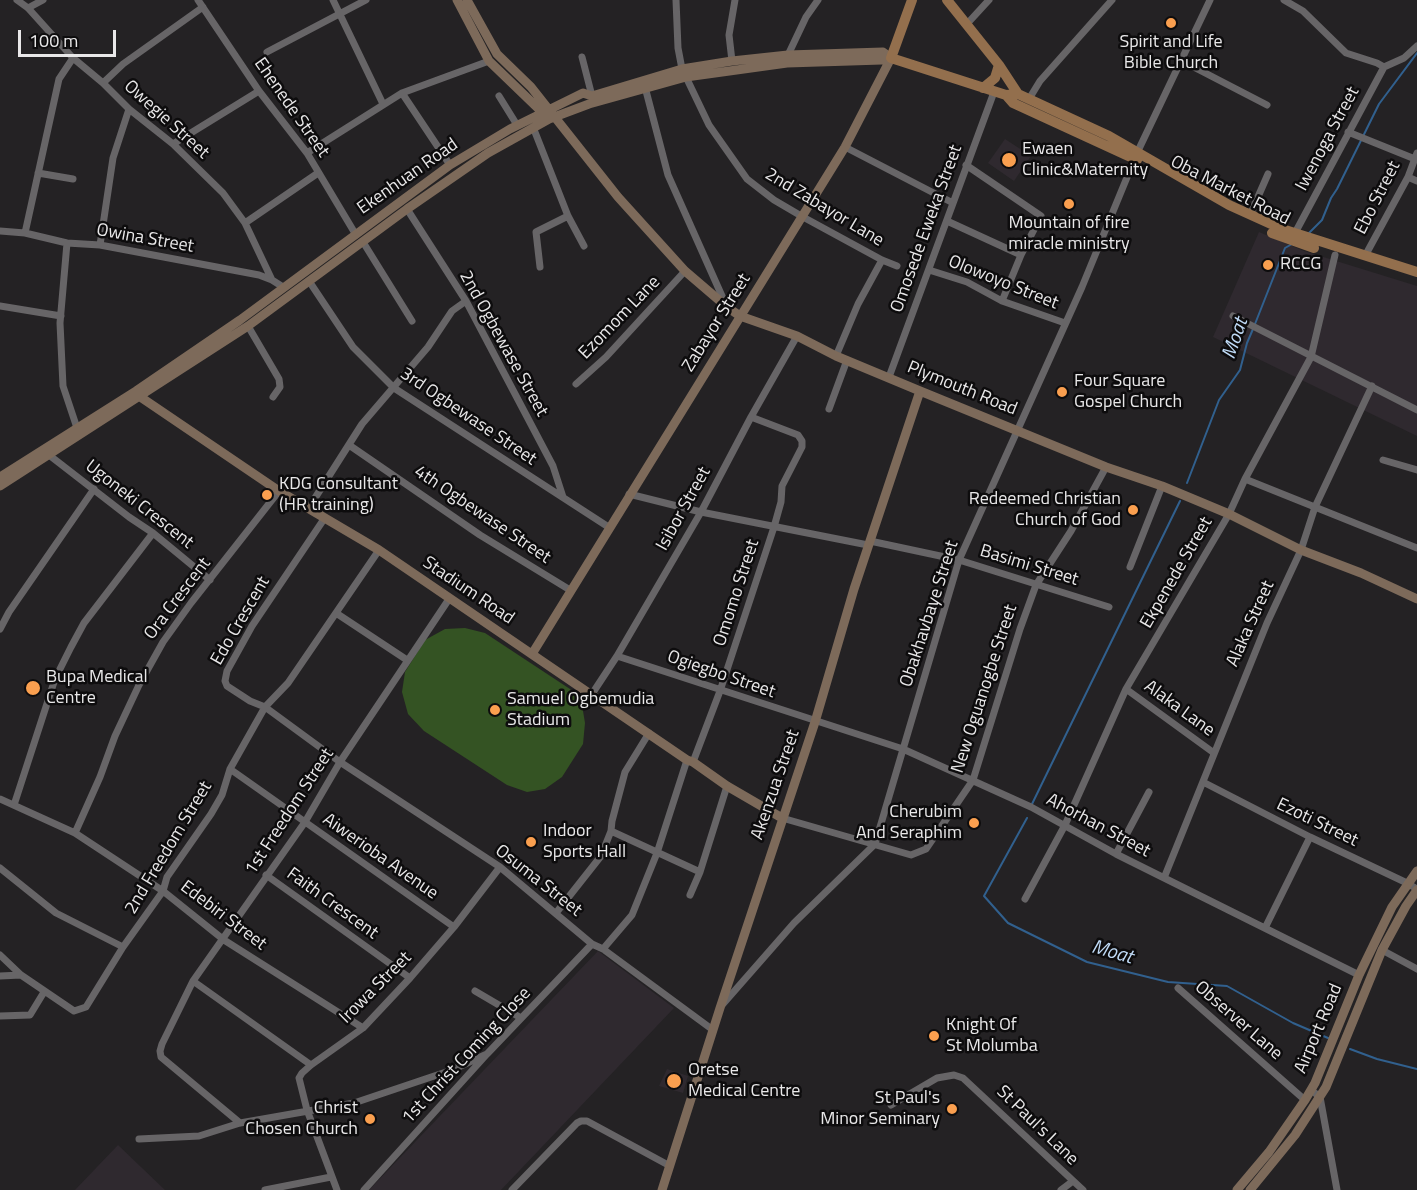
<!DOCTYPE html>
<html>
<head>
<meta charset="utf-8">
<style>
	body { margin:0 }
	#map { position:relative; width:1417px; height:1190px; overflow:hidden; background:#242224; font-family:"Titillium Web",sans-serif }
	canvas { display:block }
	.scale { position:absolute; left:18px; top:30px; width:98px; height:27px; box-sizing:border-box; border:3px solid #e9e8e9; border-top:0; padding-left:8px; font-size:18px; line-height:21px; white-space:nowrap; color:#e9e8e9; -webkit-text-stroke:4px #0d0c0d; paint-order:stroke }
</style>
</head>
<body>
<div id="map">
<canvas width="1417" height="1190"></canvas>
<div class="scale">100 m</div>
</div>
<script>
const c = document.querySelector('canvas').getContext('2d');
c.lineJoin = 'round';
function fill(path, color) { c.fillStyle = color; c.fill(path, 'evenodd'); }
const toPath = rows => new Path2D(rows.map(r => 'M' + r).join(''));
function stroke(path, color, width, dash) { c.strokeStyle = color; c.lineWidth = width; c.lineCap = dash ? 'butt' : 'round'; c.setLineDash(dash || []); c.stroke(path); }
function write(font, color, halo, rows, align = 'center') {
  c.font = font + ' "Titillium Web",sans-serif'; c.lineWidth = 5; c.setLineDash([]); c.textBaseline = 'middle'; c.strokeStyle = halo; c.fillStyle = color; for (const [text, x, y, turn = 0] of rows) {
    c.save(); c.translate(x, y); c.rotate((+turn || 0) * Math.PI / 180); c.textAlign = isNaN(turn) ? turn : align; if (halo) c.strokeText(text, 0, 0); c.fillText(text, 0, 0); c.restore();
  }
}
const built = toPath([
	[1005,139,1031,156,1014,181,988,163],
	[1259,232,1304,251,1417,286,1417,436,1213,337],
	[598,951,674,1008,501,1190,369,1190],
	[667,1069,688,1076,683,1093,659,1086],
	[118,1145,165,1190,75,1190]
]);
const green = toPath([
	[465,628,485,633,570,689,582,705,585,723,583,744,562,777,545,789,527,792,507,785,424,731,408,714,402,692,405,672,425,640,445,629]
]);
const stream = toPath([
	[1308,234,1322,220,1331,198,1337,189,1379,104,1417,53],
	[1255,324,1285,248,1292,244],
	[1187,483,1219,400,1240,370,1247,343,1253,329],
	[1032,804,1180,501],
	[1027,818,984,896,1008,923,1087,962,1168,982,1227,986,1293,1023,1328,1038],
	[1350,1049,1377,1059,1417,1069]
]);
const street = toPath([
	[17,0,28,8,73,58,103,83,129,109,173,144,223,193,245,223,272,280],
	[198,0,259,91,307,153,356,235],
	[333,0,383,104],
	[676,0,678,48,682,69],
	[1284,0,1303,11,1346,53,1377,63,1384,67,1295,233],
	[28,8,43,0],
	[966,25,989,0],
	[267,52,366,0],
	[788,55,806,17,818,0],
	[582,57,592,96],
	[732,61,729,35,735,0],
	[1182,61,1267,105],
	[1384,67,1404,58,1417,46],
	[686,77,709,125,747,179,774,200,803,217,882,260,897,266],
	[103,83,123,64,203,7],
	[645,87,668,175,726,305],
	[402,93,450,165],
	[499,96,517,125],
	[1029,99,1040,81,1112,0],
	[533,127,568,216,584,246],
	[1348,132,1415,159],
	[173,144,259,91],
	[845,147,953,203],
	[307,153,402,93,489,61],
	[966,165,1041,216,1021,255,1002,301],
	[38,173,73,179],
	[1408,177,1417,181],
	[407,209,466,301,553,466,563,497],
	[1250,215,1268,174],
	[947,221,1021,255],
	[245,223,318,173],
	[0,231,25,233,67,243,100,245,259,275,272,280,283,287],
	[25,233,59,79,73,58],
	[363,242,412,321],
	[67,243,60,323,63,386,77,428],
	[100,245,113,158,129,109],
	[1365,256,1408,177,1417,153],
	[540,267,536,232,568,216],
	[929,270,967,282,1002,301,1065,323],
	[309,281,353,347,394,388,610,528],
	[0,306,61,316],
	[1233,316,1417,410],
	[248,326,279,379,280,387,273,397],
	[836,356,858,304,882,260],
	[889,377,994,92],
	[576,384,606,357,685,271],
	[829,409,847,360],
	[349,445,480,535,570,590],
	[49,455,129,517,153,533,210,580],
	[1383,460,1417,470],
	[1245,479,1417,548],
	[629,494,701,512,868,545],
	[308,509,362,424,428,347,452,311,466,301],
	[324,519,252,626,227,671,225,681,227,686,250,701,265,707,340,762,500,867,592,944,603,949,713,1030],
	[870,541,959,560,1109,607],
	[1130,567,1162,486],
	[336,613,407,660],
	[0,629,9,612,94,489],
	[617,656,903,749,1031,807,1116,854,1359,975],
	[1126,689,1214,753],
	[592,694,617,656,701,512,751,417,797,336],
	[693,762,720,691,774,527,781,502,782,486,802,447,802,441,798,435,751,417],
	[230,769,454,927],
	[1203,782,1310,837,1407,883,1417,889],
	[0,799,75,833,163,891,224,940,363,1028],
	[14,805,55,679,71,647,84,623,153,533],
	[782,818,911,855,926,849,973,780,1020,629,1036,585,1071,531,1106,467],
	[611,831,700,872],
	[75,833,100,777,115,736,139,685,163,642,191,603,279,491],
	[1116,854,1149,792],
	[0,868,56,913,123,947],
	[266,875,410,978],
	[1164,878,1267,623,1301,550,1315,507,1372,386],
	[690,895,700,872,727,786],
	[1025,899,1065,825,1126,689,1229,514,1245,479,1311,357,1335,255],
	[556,913,601,856,611,831,612,821,625,772,649,733],
	[1265,928,1310,837],
	[603,949,632,915,657,853,687,760],
	[1382,950,1417,969],
	[0,955,21,975],
	[0,976,21,975,74,1011,86,1007,123,947,163,891,167,877,211,814,222,795,230,769,265,707,288,683,379,550],
	[193,981,311,1065],
	[1178,988,1305,1100],
	[475,991,521,1018],
	[723,1004,794,923,875,844,959,560,1082,287,1137,153,1210,0],
	[0,1016,30,1015,44,992],
	[1311,1090,1320,1097,1337,1190],
	[891,1105,937,1078,954,1075,963,1078,1083,1190],
	[240,1123,161,1057,160,1051,162,1044,193,981,305,822,340,762,449,599],
	[139,1139,199,1136,240,1123,354,1103,452,1070,487,1054],
	[265,1190,331,1177],
	[337,1190,307,1110,299,1078,302,1073,311,1065,363,1028,410,978,454,927,500,867],
	[364,1190,487,1054,592,944],
	[512,1190,577,1123,581,1121,587,1121,670,1166],
	[1061,1190,1073,1181]
]);
const secondary = toPath([
	[457,0,489,61,545,115],
	[467,0,497,54,531,87,618,197,685,271,727,307,740,316,797,336,836,356,920,391,1106,467,1162,486,1229,514,1301,550,1361,573,1417,599],
	[136,394,279,491,379,550,687,760,693,762,727,786,782,818],
	[0,477,136,391,240,320,450,165,510,129,583,93,592,96,682,69,732,61,788,55,883,52,891,58],
	[0,486,248,326,407,209,488,153,549,119,589,104,686,77,787,63,882,60,891,58],
	[532,654,845,147,891,58],
	[662,1190,720,1008,815,722,854,589,920,391],
	[1237,1190,1269,1152,1305,1100,1315,1083,1359,975,1392,907,1417,871],
	[1250,1190,1295,1135,1326,1087,1382,950,1406,906,1417,890]
]);
const primary = toPath([
	[912,0,891,58,1006,95,1018,94,1109,136,1229,205,1282,229,1417,272],
	[947,0,999,65,1018,94],
	[983,88,995,78,999,65],
	[1006,95,1013,103,1137,160],
	[1272,233,1314,248]
]);
const markers = [
	[1171,23,6,"#fa9f4f"],
	[1009,160,8,"#fa9f4f"],
	[1069,204,6,"#fa9f4f"],
	[1268,265,6,"#fa9f4f"],
	[1062,392,6,"#fa9f4f"],
	[267,495,6,"#fa9f4f"],
	[1133,510,6,"#fa9f4f"],
	[33,688,8,"#fa9f4f"],
	[495,710,6,"#fa9f4f"],
	[974,823,6,"#fa9f4f"],
	[531,842,6,"#fa9f4f"],
	[934,1036,6,"#fa9f4f"],
	[674,1081,8,"#fa9f4f"],
	[952,1109,6,"#fa9f4f"],
	[370,1119,6,"#fa9f4f"]
];
const poiNames = [
	["Spirit and Life",1171,43,"center"],
	["Bible Church",1171,64,"center"],
	["Ewaen",1022,150],
	["Clinic&Maternity",1022,171],
	["Mountain of fire",1069,224,"center"],
	["miracle ministry",1069,245,"center"],
	["RCCG",1280,265],
	["Four Square",1074,382],
	["Gospel Church",1074,403],
	["KDG Consultant",279,485],
	["(HR training)",279,506],
	["Redeemed Christian",1121,500,"right"],
	["Church of God",1121,521,"right"],
	["Bupa Medical",46,678],
	["Centre",46,699],
	["Samuel Ogbemudia",507,700],
	["Stadium",507,721],
	["Cherubim",962,813,"right"],
	["And Seraphim",962,834,"right"],
	["Indoor",543,832],
	["Sports Hall",543,853],
	["Knight Of",946,1026],
	["St Molumba",946,1047],
	["Oretse",688,1071],
	["Medical Centre",688,1092],
	["St Paul's",940,1099,"right"],
	["Minor Seminary",940,1120,"right"],
	["Christ",358,1109,"right"],
	["Chosen Church",358,1130,"right"]
];
const streetNames = [
	["Ehenede Street",291,108,55],
	["Owegie Street",166,120,42],
	["Iwenoga Street",1328,139,-62],
	["Ekenhuan Road",408,177,-35],
	["Oba Market Road",1230,191,27],
	["Ebo Street",1378,198,-63],
	["2nd Zabayor Lane",824,208,31],
	["Omosede Eweka Street",927,229,-70],
	["Owina Street",145,239,10],
	["Olowoyo Street",1003,283,22],
	["Ezomom Lane",620,318,-46],
	["Zabayor Street",717,323,-58],
	["2nd Ogbewase Street",503,344,61],
	["Plymouth Road",962,389,22],
	["3rd Ogbewase Street",468,417,34],
	["Ugoneki Crescent",139,505,38],
	["Isibor Street",684,509,-61],
	["4th Ogbewase Street",482,515,34],
	["Basimi Street",1029,566,17],
	["Ekpenede Street",1177,573,-60],
	["Stadium Road",468,591,34],
	["Omomo Street",737,593,-72],
	["Ora Crescent",178,599,-53],
	["Obakhavbaye Street",930,614,-72],
	["Edo Crescent",241,621,-60],
	["Alaka Street",1251,624,-66],
	["Ogiegbo Street",721,675,19],
	["New Oguanogbe Street",985,689,-72],
	["Alaka Lane",1179,709,36],
	["Akenzua Street",776,785,-71],
	["1st Freedom Street",290,812,-57],
	["Ezoti Street",1317,823,26],
	["Ahorhan Street",1098,826,28],
	["2nd Freedom Street",169,848,-59],
	["Aiwerioba Avenue",380,857,35],
	["Osuma Street",538,881,38],
	["Faith Crescent",332,904,36],
	["Edebiri Street",223,916,37],
	["Irowa Street",376,988,-45],
	["Observer Lane",1238,1021,41],
	["Airport Road",1319,1029,-67],
	["1st Christ Coming Close",467,1056,-47],
	["St Paul's Lane",1037,1126,44]
];
const waterNames = [
	["Moat",1236,339,-71],
	["Moat",1112,953,16]
];
fill(built, '#2f292f');
fill(green, '#345323');
stroke(stream, '#31608e', 2);
stroke(street, '#676567', 7);
stroke(secondary, '#7d6a5a', 9);
stroke(primary, '#936f4d', 10);
for (const [x, y, r, color] of markers) { const dot = new Path2D(); dot.arc(x, y, r, 0, 2 * Math.PI); c.fillStyle = color; c.fill(dot); stroke(dot, '#0d0c0d', 2); }
write('18px', '#e9e8e9', '#0d0c0d', poiNames, 'left');
write('18px', '#e9e8e9', '#0d0c0d', streetNames);
write('italic 20px', '#bfdaf6', '#0d0c0d', waterNames);
</script>
</body>
</html>
